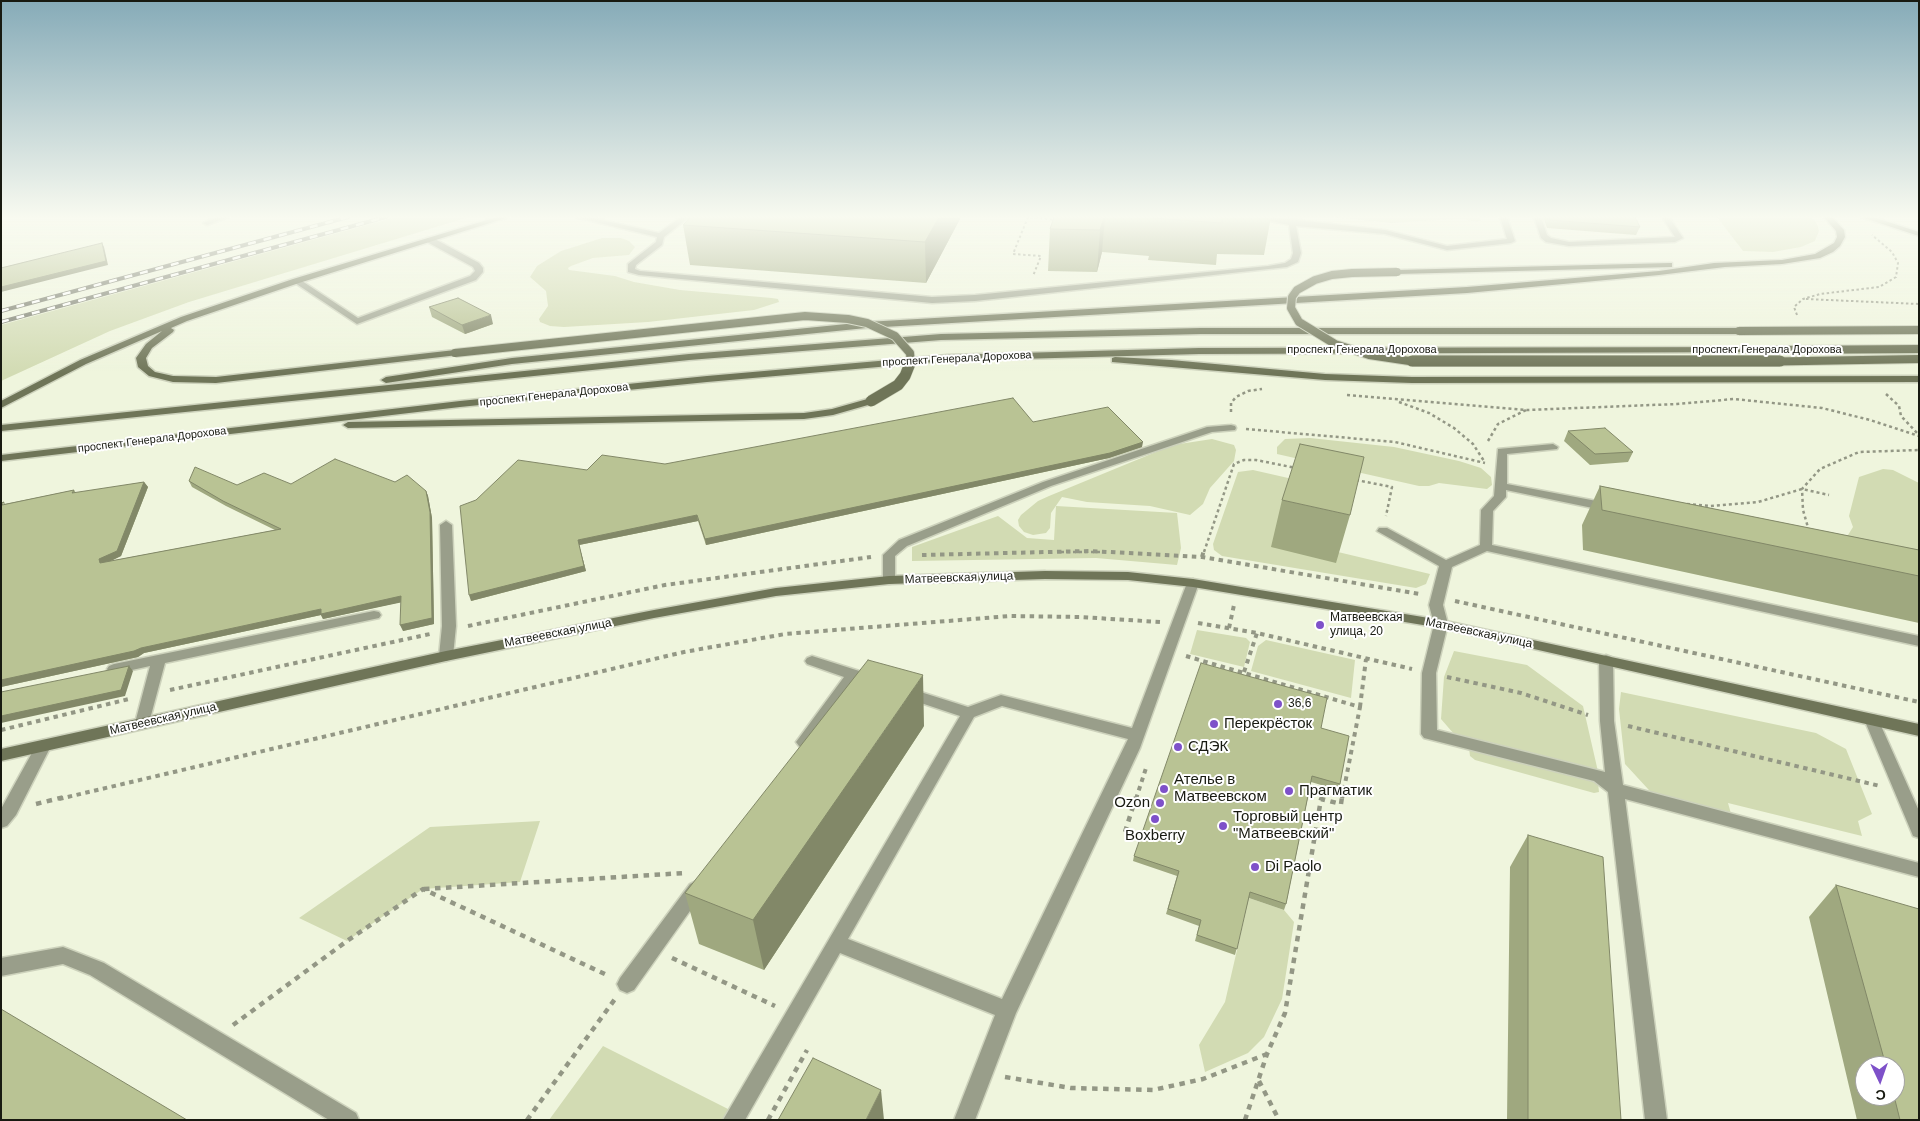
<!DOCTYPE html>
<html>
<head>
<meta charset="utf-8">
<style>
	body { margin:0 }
	#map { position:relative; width:1920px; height:1121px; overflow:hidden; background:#eff5dd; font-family:Helvetica,sans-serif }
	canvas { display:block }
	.frame { position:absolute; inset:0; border:2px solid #181a11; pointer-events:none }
	.north { position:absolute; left:1855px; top:1056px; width:50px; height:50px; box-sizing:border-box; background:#fff; border:1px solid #a3a3a0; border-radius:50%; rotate:177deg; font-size:14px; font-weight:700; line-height:20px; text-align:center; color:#181a11 }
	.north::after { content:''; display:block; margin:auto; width:18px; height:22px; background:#7e51c9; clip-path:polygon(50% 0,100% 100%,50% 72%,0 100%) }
</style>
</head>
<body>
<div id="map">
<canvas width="1920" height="1121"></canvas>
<div class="frame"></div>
<div class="north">С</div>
</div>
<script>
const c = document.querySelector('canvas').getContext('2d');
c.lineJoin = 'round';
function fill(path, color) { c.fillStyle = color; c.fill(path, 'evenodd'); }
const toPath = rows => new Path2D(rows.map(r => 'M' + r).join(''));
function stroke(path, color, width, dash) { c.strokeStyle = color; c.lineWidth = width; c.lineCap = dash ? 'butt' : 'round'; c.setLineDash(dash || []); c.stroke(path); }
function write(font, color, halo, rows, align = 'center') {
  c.font = font + ' Helvetica,sans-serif'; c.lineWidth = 4; c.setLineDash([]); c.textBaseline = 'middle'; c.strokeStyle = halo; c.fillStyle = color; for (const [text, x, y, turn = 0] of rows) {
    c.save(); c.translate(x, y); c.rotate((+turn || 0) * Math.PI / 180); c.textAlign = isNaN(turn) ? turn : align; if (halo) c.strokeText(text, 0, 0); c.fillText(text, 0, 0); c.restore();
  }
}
const green = toPath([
	[396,217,469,217,189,302,110,331,1,381,1,325],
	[1332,217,1480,217,1481,221,1476,222,1463,219,1437,220,1392,223],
	[1717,217,1811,217,1817,224,1819,231,1815,241,1801,247,1773,252,1743,251],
	[602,238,621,238,629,241,635,247,629,255,593,258,571,266,568,268,569,270,615,276,634,282,680,290,772,298,778,299,779,302,754,310,648,322,564,327,550,326,540,322,539,319,548,306,546,291,530,277,537,266,561,251],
	[1310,438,1394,447,1459,461,1481,468,1491,477,1492,485,1487,489,1439,483,1429,486,1419,486,1277,454,1277,447,1285,439],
	[1212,439,1234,445,1236,450,1234,461,1210,488,1203,504,1190,515,1150,506,1087,502,1062,497,1051,513,1050,528,1046,533,1033,535,1024,532,1019,526,1018,520,1021,515,1038,501,1049,496,1173,445],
	[1883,469,1893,470,1919,483,1919,570,1835,540,1848,535,1853,527,1849,516,1859,477],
	[1253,470,1354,493,1338,552,1430,574,1426,584,1416,588,1222,556,1214,550,1213,544,1238,472],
	[1056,506,1177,513,1181,548,1177,565,1096,558,912,561,912,547,998,516,1027,538,1054,540],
	[1197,630,1246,638,1250,642,1244,667,1190,654],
	[1266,640,1355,660,1351,698,1251,671,1258,646],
	[1454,651,1527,665,1583,706,1599,776,1460,741,1441,719,1444,677],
	[1621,692,1816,733,1846,749,1872,814,1858,821,1862,836,1728,803,1733,821,1659,801,1625,764,1619,709],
	[1469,748,1593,779,1598,783,1599,792,1594,793,1475,760,1470,756],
	[540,821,520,882,423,889,347,941,299,918,430,827],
	[1249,898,1284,910,1294,922,1282,999,1264,1037,1248,1053,1205,1072,1199,1045,1225,1002],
	[603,1046,730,1110,725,1120,549,1120]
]);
const pathFar3 = toPath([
	[1028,217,1013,254,1041,256,1033,276],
	[1030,217,1057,220],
	[1806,299,1919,304],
	[1797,315,1794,307,1803,299,1820,294,1879,287,1896,277,1898,263,1892,252,1872,235]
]);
const pathFar2 = toPath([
	[1886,394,1899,406,1901,416,1919,435],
	[1347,395,1527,410,1677,404,1734,399,1822,408,1870,420,1919,436],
	[1399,402,1429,413,1454,428,1473,444,1484,461],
	[1231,412,1231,403,1236,397,1248,391,1262,389],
	[1246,429,1395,442,1485,463],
	[1488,441,1498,424,1526,410],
	[1356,480,1392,487,1386,516],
	[1687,504,1710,506,1758,502,1802,489,1829,495],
	[1809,531,1803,510,1802,489,1820,469,1859,452,1919,450],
	[1061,552,1103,552],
	[1204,552,1234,464,1244,460,1256,460,1296,468]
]);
const pathFar1 = toPath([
	[922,555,1090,551,1202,557,1420,594],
	[1202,557,1204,550],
	[1455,601,1919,702],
	[1198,623,1257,633,1412,669],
	[468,626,665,585,871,557],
	[1229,628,1234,605],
	[1186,656,1360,707,1342,799],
	[1244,672,1257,633],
	[1447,677,1521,693,1588,715],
	[170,690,430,634],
	[1360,707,1366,659],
	[1628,726,1880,786],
	[1,730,129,699],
	[59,799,684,652,785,634,1010,616,1080,617,1160,622],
	[1136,799,1146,768]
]);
const path = toPath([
	[36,804,64,797],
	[1125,832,1136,797],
	[424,889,685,873],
	[672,958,775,1006],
	[233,1025,347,941,423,889,609,976],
	[1005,1077,1071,1088,1153,1090,1203,1079,1267,1054],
	[1259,1081,1279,1120],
	[527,1120,615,999],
	[768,1120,807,1050],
	[1245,1120,1267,1054,1285,1013,1321,799,1341,804,1342,797]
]);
const lane = toPath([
	[575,217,589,217,659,233,681,217,689,217,664,237,662,245,636,265,635,269,640,271,932,297,975,295,1268,266,1285,263,1291,259,1293,253,1289,225,1252,217,1271,217,1385,230,1447,246,1507,239,1500,217,1507,217,1515,241,1511,243,1447,250,1385,234,1296,226,1301,253,1298,262,1287,267,975,301,932,303,639,275,628,272,628,264,656,242,657,237,575,217],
	[1534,217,1541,217,1547,235,1551,238,1569,242,1675,237,1662,217,1669,217,1683,238,1675,242,1569,246,1546,242,1541,238,1534,217],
	[427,238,433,238,479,263,483,268,483,272,476,280,357,324,292,281,299,279,358,318,470,276,475,271,473,267,427,242,427,238],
	[1231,425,1235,426,1236,428,1235,430,1212,432,1051,486,907,546,895,556,895,580,894,583,889,584,883,580,883,555,899,540,1043,482,1207,427,1231,425],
	[1553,444,1558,447,1557,449,1507,454,1507,484,1607,503,1613,507,1607,511,1506,490,1506,497,1493,511,1492,545,1919,636,1919,646,1487,551,1452,567,1443,605,1448,624,1436,673,1437,730,1605,772,1600,721,1599,660,1601,657,1606,655,1611,657,1613,660,1614,721,1623,785,1919,863,1919,877,1625,799,1667,1120,1645,1120,1608,792,1594,781,1424,738,1421,734,1422,673,1434,624,1429,605,1439,566,1377,531,1379,528,1387,528,1446,560,1480,545,1481,510,1494,496,1498,449,1553,444],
	[446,521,452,525,456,626,453,656,451,659,446,661,441,659,439,656,442,626,440,525,446,521],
	[1193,579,1199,583,1140,748,1016,1013,975,1120,954,1120,995,1015,840,953,745,1120,723,1120,960,716,903,697,901,693,903,689,908,688,968,707,1001,695,1132,728,1187,583,1193,579],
	[1002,706,1128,739,1002,999,848,939,974,717,1002,706],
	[374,611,379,612,381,615,379,618,165,663,149,723,147,727,142,729,137,727,135,723,150,666,114,674,109,672,107,669,109,666,114,664,374,611],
	[812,656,875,676,877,680,875,684,870,685,856,681,809,746,804,748,799,746,796,742,799,738,844,677,807,664,805,661,807,658,812,656],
	[1871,714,1876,715,1878,719,1919,811,1919,838,1913,836,1911,831,1864,719,1866,715,1871,714],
	[43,740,48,742,51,746,16,815,7,826,1,828,1,809,38,742,43,740],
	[696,881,702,884,705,889,702,894,634,990,627,993,620,990,617,984,620,978,690,884,696,881],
	[63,947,104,963,356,1113,359,1120,329,1120,90,975,63,964,1,976,1,958,63,947]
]);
const street = toPath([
	[217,217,229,217,207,225,203,223,217,217]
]);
const secondary = toPath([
	[497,217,509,217,299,283,187,321,171,328,174,330,173,332,152,348,146,358,148,366,155,372,173,376,216,377,455,350,458,351,458,355,216,383,173,382,149,376,138,367,136,358,146,344,162,331,86,364,1,408,1,401,80,360,181,317,293,279,497,217],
	[1824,217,1832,217,1844,230,1845,237,1840,246,1833,252,1820,258,1782,264,1725,267,1659,275,1467,293,866,328,512,364,386,383,381,380,386,377,512,358,866,322,1467,287,1659,271,1714,263,1782,260,1815,254,1834,243,1837,237,1836,231,1824,217],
	[1861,217,1873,217,1919,232,1919,236,1861,217],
	[1669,263,1672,263,1672,267,1397,274,1393,272,1397,270,1669,263],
	[1201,328,1739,328,1743,331,1739,334,1201,334,941,340,689,360,1,431,1,425,689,354,941,334,1201,328],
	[1774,347,1777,348,1777,352,1199,354,947,361,707,382,460,407,1,461,1,455,460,401,707,376,947,355,1199,348,1774,347],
	[1115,357,1171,360,1325,374,1412,377,1919,376,1919,382,1412,383,1325,380,1112,362,1112,358,1115,357],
	[871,398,875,399,875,403,833,415,804,419,348,428,343,425,348,422,804,413,832,409,871,398],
	[1045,571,1128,572,1193,579,1441,620,1919,724,1919,736,1441,628,1193,587,1128,580,1045,579,889,584,776,596,654,618,446,661,1,761,1,749,446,651,654,610,776,588,889,576,1045,571]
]);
const rail = toPath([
	[1,311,348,217],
	[1,322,386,217]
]);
const secondaryBridgeFar1 = toPath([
	[1397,272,1352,273,1332,275,1315,280,1297,290,1292,297,1291,308,1299,322,1335,344,1369,355,1416,362,1748,362,1919,359],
	[1739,331,1919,330],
	[1774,350,1919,349],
	[455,353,805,316,848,319,867,323,895,336,910,353,911,363]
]);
const secondaryBridge = toPath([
	[1412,361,1780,361],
	[871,401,898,385,905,376,911,361]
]);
const wall = toPath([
	[687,217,961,217,926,283,690,265,683,225,687,221],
	[1054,217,1271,217,1264,255,1217,254,1216,265,1148,260,1149,256,1102,252,1097,272,1048,271,1050,229],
	[1543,217,1635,217,1640,227,1636,235,1547,228],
	[429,307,493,324,465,334,432,317],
	[1033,422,1142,447,1109,458,706,545,698,521,579,545,586,571,471,601,587,470,665,464],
	[1568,431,1633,452,1628,462,1590,465,1564,441],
	[189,481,237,485,395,482,426,491,428,496,432,518,434,624,403,631,401,602,323,619,321,615,144,653,138,657,1,687,4,502,5,504,74,490,76,493,144,482,148,487,121,556,110,561,275,530,226,506,192,487],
	[1600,486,1919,550,1919,623,1583,550,1582,525],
	[1282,500,1350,515,1336,563,1271,547],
	[924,726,764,970,699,944,685,893],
	[1321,728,1340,784,1338,790,1311,782,1286,904,1284,910,1249,898,1235,955,1195,941,1199,926,1166,914,1177,876,1133,861,1134,856],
	[1528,835,1621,1120,1507,1120,1510,867],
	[1836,885,1919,1120,1857,1120,1809,917],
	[1865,1066,1895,1066,1895,1096,1865,1096]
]);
const shadedWall = toPath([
	[939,217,961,217,926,283,925,242],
	[1104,217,1105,217,1102,252,1097,272,1100,230],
	[102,243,104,247,108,265,1,292,1,287],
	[491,315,493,324,465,334,462,325],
	[1143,442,1142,447,1109,458,706,545,705,539],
	[144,482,148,487,121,556,103,565,100,563,99,559],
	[426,491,428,496,432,518,434,624,403,631,400,625],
	[697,515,698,521,579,545,586,571,471,601,469,595,578,540],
	[401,596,403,602,323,619,321,615,144,653,138,657,1,687,1,680,141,648,321,609],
	[129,666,133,671,125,696,1,723,1,716],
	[923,675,924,726,764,970,753,920],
	[881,1090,884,1120,866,1120]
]);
const building = toPath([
	[691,217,939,217,925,242,683,225,691,217],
	[1054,217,1104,217,1100,230,1050,229,1054,217],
	[1153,217,1222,217,1222,223,1153,218,1153,217],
	[1549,217,1635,217,1640,227,1550,220,1549,217],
	[102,243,106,261,1,287,1,268,102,243],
	[458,298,491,315,462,325,429,307,458,298],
	[1013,398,1033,422,1108,407,1143,442,1110,453,705,539,697,515,578,540,584,566,469,595,460,506,476,500,518,460,587,470,602,455,665,464,1013,398],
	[1605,428,1633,452,1595,454,1568,431,1605,428],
	[1300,444,1364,457,1350,515,1282,500,1300,444],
	[335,459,395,482,407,475,426,491,430,512,432,618,400,625,401,596,321,614,321,609,141,648,134,651,1,680,1,503,4,502,2,505,74,490,72,493,144,482,117,551,99,559,100,563,281,529,223,501,189,481,195,467,237,485,264,473,291,484,335,459],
	[1600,486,1919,550,1919,576,1602,510,1600,486],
	[868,660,923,675,753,920,685,893,868,660],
	[1201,663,1327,698,1321,728,1349,736,1340,784,1312,776,1286,904,1250,892,1237,949,1197,935,1201,920,1168,909,1179,871,1134,856,1201,663],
	[129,666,121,690,1,716,1,692,129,666],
	[1528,835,1603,857,1621,1120,1528,1120,1528,835],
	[1836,885,1919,909,1919,1120,1900,1120,1894,1096,1895,1096,1895,1066,1886,1066,1836,885],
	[1,1009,187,1120,1,1120,1,1009],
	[813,1058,881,1090,866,1120,778,1120,813,1058]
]);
const markers = [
	[1320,625,5,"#7e51c9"],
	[1278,704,5,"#7e51c9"],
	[1214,724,5,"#7e51c9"],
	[1178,747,5,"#7e51c9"],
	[1164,789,5,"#7e51c9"],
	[1289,791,5,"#7e51c9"],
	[1160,803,5,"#7e51c9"],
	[1155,819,5,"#7e51c9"],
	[1223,826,5,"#7e51c9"],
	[1255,867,5,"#7e51c9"]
];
const farStreetnames = [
	["проспект Генерала Дорохова",1362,350],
	["проспект Генерала Дорохова",1767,350],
	["проспект Генерала Дорохова",957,359,-3],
	["проспект Генерала Дорохова",554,395,-6],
	["проспект Генерала Дорохова",152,440,-7]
];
const streetNames = [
	["Матвеевская улица",959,578,-2],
	["Матвеевская улица",558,633,-11],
	["Матвеевская улица",1479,633,12],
	["Матвеевская улица",163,719,-13]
];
const poiNames = [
	["Матвеевская",1330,618],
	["улица, 20",1330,632],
	["36,6",1288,704]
];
const nearPoinames = [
	["Перекрёсток",1224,724],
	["СДЭК",1188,747],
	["Ателье в",1174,780],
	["Матвеевском",1174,797],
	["Прагматик",1299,791],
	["Ozon",1150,803,"right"],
	["Торговый центр",1233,817],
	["\"Матвеевский\"",1233,834],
	["Boxberry",1155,836,"center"],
	["Di Paolo",1265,867]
];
fill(green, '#d2dbb3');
stroke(lane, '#cdd2bc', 3);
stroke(street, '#cdd2bc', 3);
stroke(secondary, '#cdd2bc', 3);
stroke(pathFar3, '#939785', 2, [2.5, 2.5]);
stroke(pathFar2, '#939785', 2.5, [3, 3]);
stroke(pathFar1, '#939785', 4, [4.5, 4.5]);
stroke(path, '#939785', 4.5, [5.5, 5.5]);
fill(lane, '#999e8a');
fill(street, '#999e8a');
fill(secondary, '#6f7558');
stroke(rail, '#727566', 4);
stroke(rail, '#fff', 2.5, [8]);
stroke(secondaryBridgeFar1, '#cdd2bc', 10, []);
stroke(secondaryBridge, '#cdd2bc', 12, []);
stroke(secondaryBridgeFar1, '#6f7558', 8);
stroke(secondaryBridge, '#6f7558', 11);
fill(wall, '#9fa87f');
fill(shadedWall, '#828868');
fill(building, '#b9c394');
stroke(building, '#828868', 1);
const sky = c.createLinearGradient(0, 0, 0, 374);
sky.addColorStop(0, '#86abb8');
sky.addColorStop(0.58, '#f8faf0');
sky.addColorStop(1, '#f8faf000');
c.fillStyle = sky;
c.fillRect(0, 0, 1920, 374);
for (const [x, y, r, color] of markers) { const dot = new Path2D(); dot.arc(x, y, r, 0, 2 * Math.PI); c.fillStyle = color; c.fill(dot); stroke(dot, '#fff', 2); }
write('11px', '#181a11', '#fff', farStreetnames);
write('12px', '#181a11', '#fff', streetNames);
write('12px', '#181a11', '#fff', poiNames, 'left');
write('15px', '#181a11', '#fff', nearPoinames, 'left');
</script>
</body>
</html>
